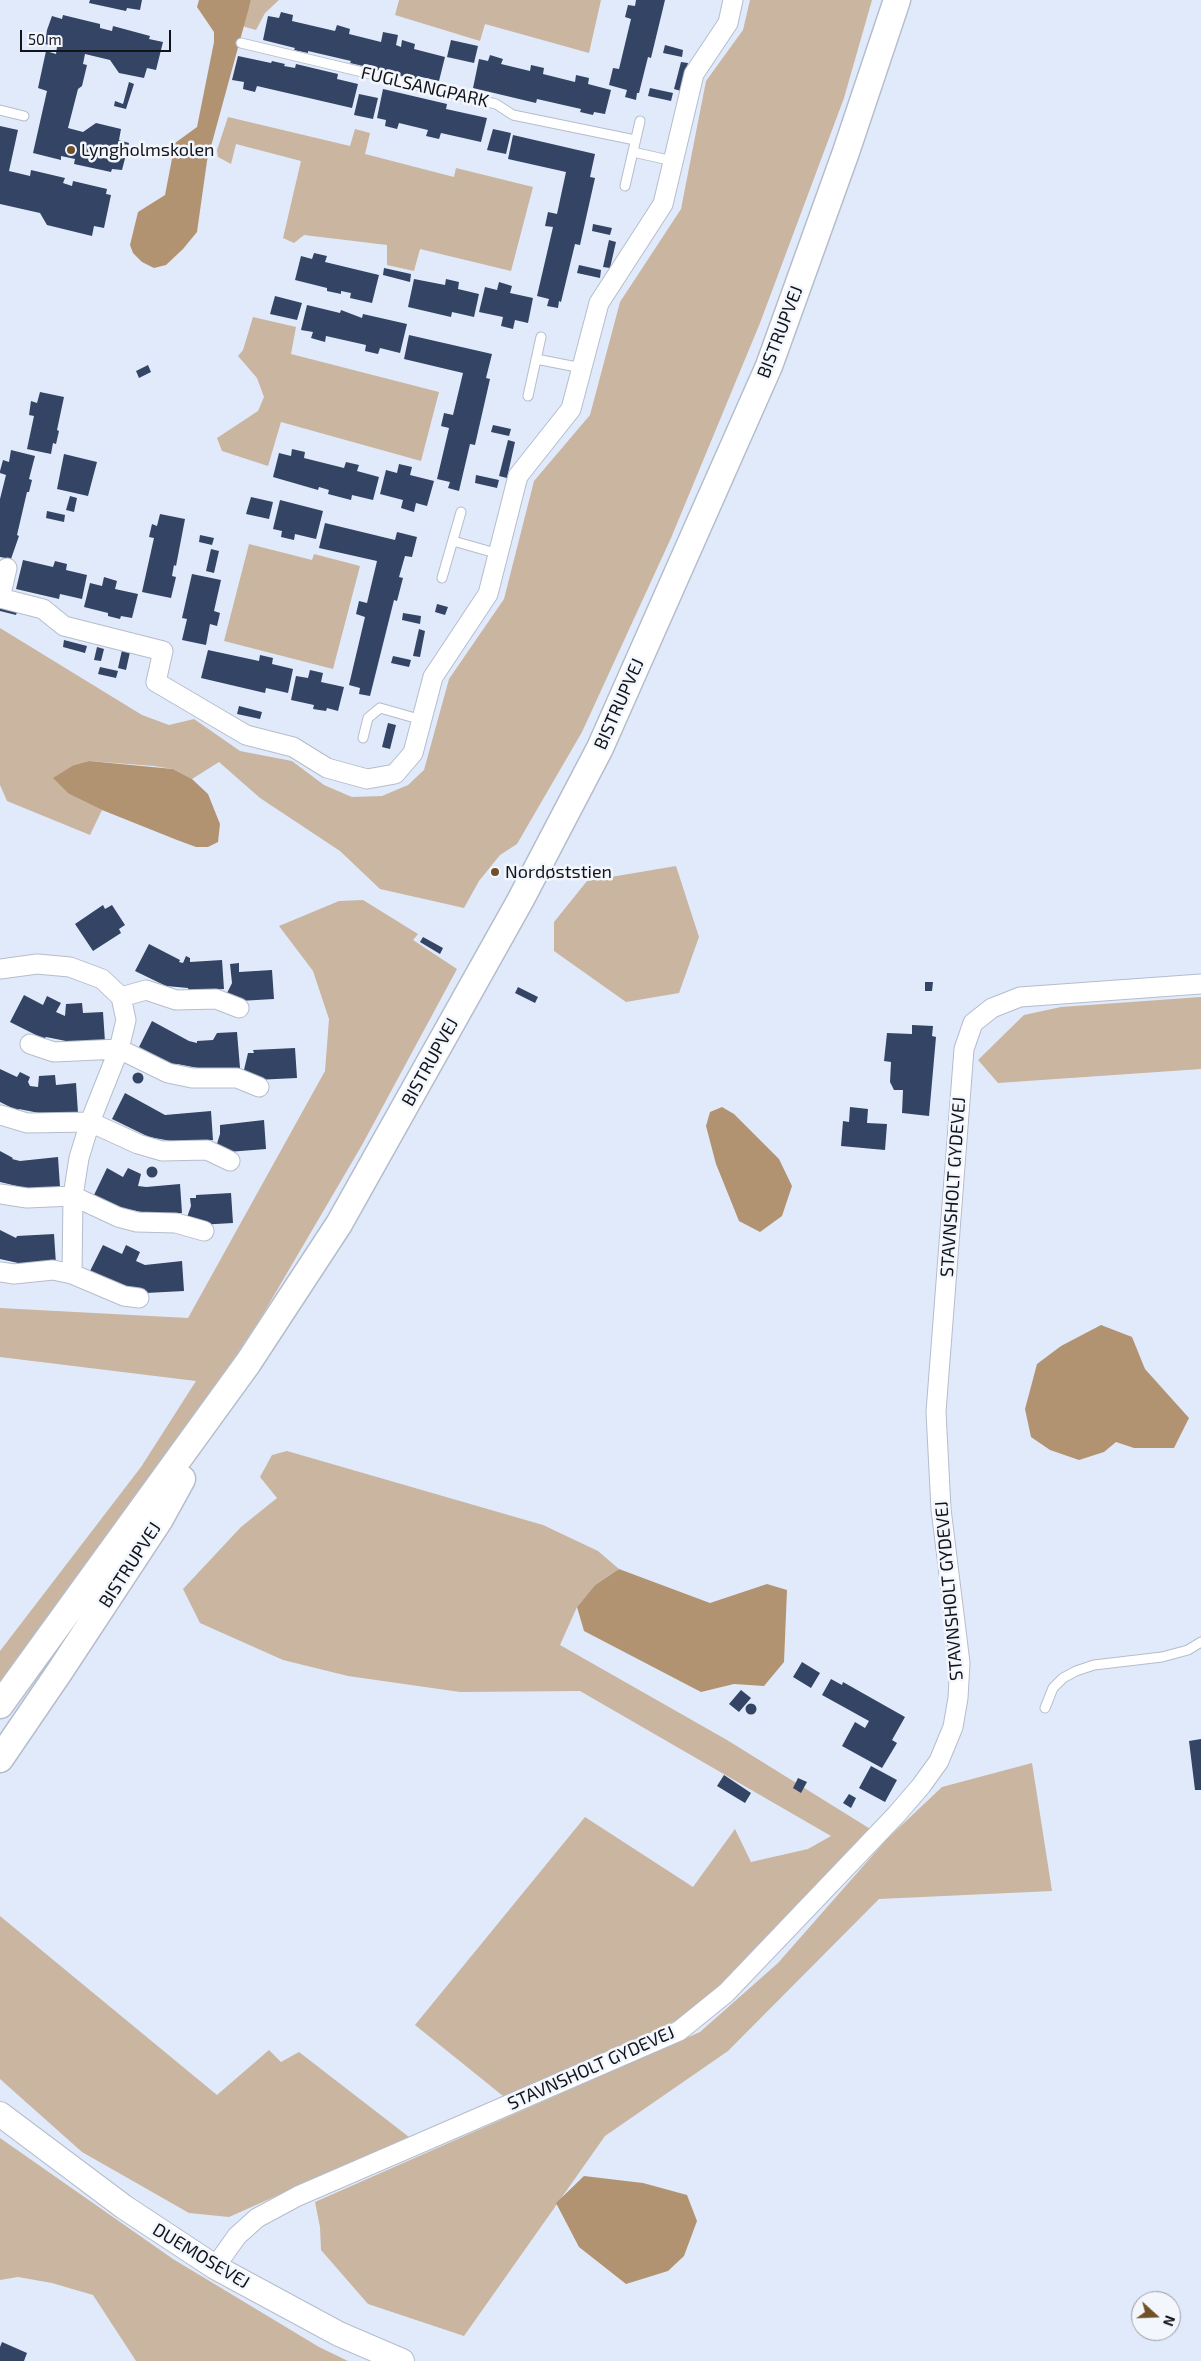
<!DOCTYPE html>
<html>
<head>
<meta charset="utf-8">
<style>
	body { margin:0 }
	#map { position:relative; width:1201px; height:2361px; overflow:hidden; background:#e1eafa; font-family:"Exo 2",sans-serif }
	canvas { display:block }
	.north { position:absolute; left:1131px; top:2291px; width:50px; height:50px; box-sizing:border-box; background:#f3f7fd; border:1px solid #999ca2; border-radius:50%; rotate:110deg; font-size:14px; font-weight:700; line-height:20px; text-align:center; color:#111419 }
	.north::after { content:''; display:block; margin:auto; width:18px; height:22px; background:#725027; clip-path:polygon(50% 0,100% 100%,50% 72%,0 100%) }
	.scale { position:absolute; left:20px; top:30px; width:151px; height:22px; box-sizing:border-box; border:2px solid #111419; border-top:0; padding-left:6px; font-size:15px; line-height:18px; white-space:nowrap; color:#111419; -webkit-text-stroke:4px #f3f7fd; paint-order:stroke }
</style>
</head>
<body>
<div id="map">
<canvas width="1201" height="2361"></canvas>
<div class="north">N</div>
<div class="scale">50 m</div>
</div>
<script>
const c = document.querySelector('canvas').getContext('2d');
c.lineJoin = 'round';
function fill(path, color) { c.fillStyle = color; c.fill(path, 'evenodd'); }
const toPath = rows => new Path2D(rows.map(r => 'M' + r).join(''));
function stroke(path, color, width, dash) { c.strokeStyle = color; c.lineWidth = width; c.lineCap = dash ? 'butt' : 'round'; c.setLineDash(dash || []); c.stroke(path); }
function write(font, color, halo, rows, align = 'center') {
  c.font = font + ' "Exo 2",sans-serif'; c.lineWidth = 5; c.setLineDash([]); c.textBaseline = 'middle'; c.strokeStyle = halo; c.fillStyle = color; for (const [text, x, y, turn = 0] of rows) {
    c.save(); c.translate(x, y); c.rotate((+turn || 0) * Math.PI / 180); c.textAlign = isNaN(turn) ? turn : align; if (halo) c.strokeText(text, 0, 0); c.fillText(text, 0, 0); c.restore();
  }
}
const green = toPath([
	[251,0,279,0,265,13,256,30,242,26],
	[399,0,601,0,589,53,485,24,480,41,395,15],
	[750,0,872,0,844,98,760,323,671,538,582,732,517,844,500,855,479,881,464,908,380,889,340,851,260,798,219,762,192,779,173,769,154,766,89,761,74,765,69,794,102,810,90,835,7,801,0,785,0,628,142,715,169,725,194,719,240,751,292,761,324,785,352,797,382,796,408,785,424,770,449,679,504,599,534,481,590,415,620,302,681,209,706,81,743,30],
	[228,117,350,146,355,129,370,133,365,154,454,177,456,168,533,187,511,271,420,249,414,271,387,265,387,245,304,235,294,243,283,238,301,161,236,144,231,164,218,157,217,150],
	[253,317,296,327,291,354,439,392,421,461,281,422,268,466,222,451,217,438,258,411,264,397,257,378,238,356,243,350],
	[249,544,312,560,314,554,360,566,333,669,224,641],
	[676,866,699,937,679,993,626,1002,554,951,554,922,587,881],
	[363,900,418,934,413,940,457,969,362,1145,263,1314,227,1369,0,1683,0,1651,141,1467,196,1381,0,1357,0,1308,188,1318,325,1071,329,1019,313,971,279,926,339,901],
	[1201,997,1201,1069,998,1083,978,1060,1024,1015,1061,1007],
	[287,1451,543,1525,598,1551,619,1569,595,1585,577,1607,560,1645,727,1740,872,1830,804,1902,693,2012,572,2071,503,2096,415,2025,585,1817,693,1887,735,1829,751,1862,808,1849,831,1836,580,1691,460,1692,348,1676,283,1660,200,1623,183,1589,241,1527,277,1498,260,1477,272,1455],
	[1032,1763,1052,1891,879,1899,728,2051,605,2136,464,2336,368,2304,321,2250,320,2227,315,2202,700,2032,778,1963,887,1839,942,1787],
	[0,1916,217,2095,269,2050,281,2062,299,2052,409,2137,229,2217,189,2213,82,2152,0,2079],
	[0,2138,173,2259,319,2347,348,2361,136,2361,93,2295,52,2283,18,2277,0,2280]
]);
const water = toPath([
	[199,0,251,0,207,161,197,232,183,249,166,265,154,268,142,262,133,253,130,245,138,212,165,195,175,143,197,127,214,42,214,32,197,7],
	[89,761,173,769,192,779,208,794,220,824,218,842,208,847,196,847,177,840,102,810,69,794,53,778,74,765],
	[722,1107,734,1114,779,1159,792,1186,782,1216,760,1232,739,1221,716,1164,706,1126,710,1112],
	[1101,1325,1132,1337,1145,1369,1189,1418,1174,1448,1134,1448,1116,1442,1104,1452,1079,1460,1050,1450,1031,1437,1025,1409,1037,1364,1061,1346],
	[619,1569,710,1603,767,1584,787,1590,784,1662,764,1686,734,1684,701,1692,584,1631,577,1607,595,1585],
	[584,2176,643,2183,687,2195,697,2221,684,2256,668,2271,626,2284,579,2247,556,2203]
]);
const building = toPath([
	[90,0,142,0,140,10,127,8,126,11,89,3],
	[636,0,665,0,651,58,648,57,639,93,637,93,636,100,625,97,627,90,609,85,613,68,619,69,631,19,625,17,628,5,635,6],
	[281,12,293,15,292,21,335,31,337,25,350,29,349,34,381,42,383,32,398,35,396,45,401,47,402,40,415,44,414,49,445,57,439,81,417,76,416,81,373,70,375,66,364,64,363,66,350,63,351,61,308,51,308,53,294,50,295,48,263,40,268,16,279,18],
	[63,15,100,24,100,28,112,31,113,26,150,36,149,39,163,42,156,70,147,68,144,78,119,73,110,60,85,54,83,64,87,65,82,86,78,89,68,128,83,132,96,123,121,129,119,140,129,143,122,170,112,169,111,172,74,164,75,159,61,156,61,160,33,153,47,91,38,88,46,51,56,54,57,47,45,44,47,30,52,16,62,19],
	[451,40,478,46,474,63,447,57],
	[665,45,683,50,682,57,663,53],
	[490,55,503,59,501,64,530,71,531,65,544,68,543,74,575,82,576,75,589,78,588,84,611,90,605,114,594,112,593,115,580,112,581,109,537,99,536,103,473,88,479,59,488,61],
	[238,56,271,63,272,61,285,64,284,66,295,68,296,64,338,74,337,79,358,84,352,108,257,86,255,92,243,89,244,82,232,80],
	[681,62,688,63,681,91,674,89],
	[129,82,134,84,126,109,114,106,115,101,123,104],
	[650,88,673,93,671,101,648,96],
	[383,89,447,104,446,109,487,118,481,142,441,133,439,139,426,136,428,130,399,123,397,129,385,126,386,120,377,118],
	[359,94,378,98,373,119,354,115],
	[0,126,18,130,9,171,30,176,31,170,65,178,63,183,72,186,73,181,107,189,106,194,111,195,104,228,94,226,92,236,47,225,40,213,0,204],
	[493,129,511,133,506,154,487,150],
	[513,135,595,154,590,177,595,178,580,245,575,244,561,302,559,301,558,308,547,306,549,299,537,296,553,227,545,226,548,212,557,214,566,172,508,159],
	[593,224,612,228,610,235,592,231],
	[609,240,616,242,610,268,603,267],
	[314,253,327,256,325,262,379,275,372,303,350,298,351,293,341,291,341,294,327,291,327,288,295,280,301,256,312,259],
	[579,265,601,270,600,278,577,273],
	[384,268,411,274,410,282,383,275],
	[414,279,445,285,446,279,459,282,458,289,479,294,474,317,452,312,451,317,408,307],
	[499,282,512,286,510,293,533,298,528,323,515,320,513,329,501,326,503,317,479,312,485,287,497,290],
	[275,296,302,303,297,320,270,314],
	[307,305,340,313,341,310,362,318,363,314,407,324,400,353,380,348,378,354,365,351,366,345,326,336,325,342,311,338,313,332,301,330],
	[409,335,492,354,486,378,490,379,475,445,470,444,459,491,448,488,450,482,437,479,449,428,441,426,444,413,453,415,463,373,404,359],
	[148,365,151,372,139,378,136,371],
	[40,392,64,397,57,430,59,431,56,444,53,443,51,454,27,449,34,416,29,415,31,401,37,403],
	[493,425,511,429,509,436,491,432],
	[508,440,515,442,507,478,499,476],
	[292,449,305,452,304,458,344,468,346,462,359,465,357,471,379,477,373,500,352,495,351,500,328,494,329,490,319,487,318,490,273,477,279,453,291,456],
	[11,450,35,456,29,479,32,480,29,492,27,492,17,535,19,536,11,559,0,557,0,499,6,475,0,473,0,471,3,460,9,462],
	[64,454,97,462,88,496,57,489],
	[399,464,412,467,410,475,434,481,427,506,416,503,414,512,401,508,403,500,380,494,386,470,397,473],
	[476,475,499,480,497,488,475,483],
	[70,496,77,498,74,512,66,510],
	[251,497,273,502,269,519,246,514],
	[280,500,323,511,316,539,295,534,294,540,281,537,282,531,273,529],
	[47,511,65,515,64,522,46,518],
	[160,514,185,519,176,566,174,565,172,576,176,577,171,598,142,592,154,538,149,537,152,524,157,526],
	[325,523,395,540,397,532,417,537,412,557,405,556,399,577,403,578,397,601,394,600,370,696,359,694,360,688,349,685,365,617,356,614,359,601,367,603,377,561,319,548],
	[200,535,214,538,212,545,199,542],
	[211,549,219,551,214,573,206,571],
	[23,560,53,567,55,561,67,564,66,570,87,575,82,599,60,594,59,599,16,589],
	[192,574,221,580,214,611,220,613,217,626,210,624,206,645,182,640,187,619,182,618],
	[104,577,117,581,115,589,138,594,132,618,121,616,120,619,108,616,108,613,84,607,90,583,102,586],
	[437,604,448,607,445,615,435,612],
	[0,605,18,609,16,615,0,611],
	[403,613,421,616,420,624,402,620],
	[419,629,425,631,420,657,413,656],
	[64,640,87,646,85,653,63,647],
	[97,647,104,649,101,661,94,660],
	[122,650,130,652,126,670,118,668],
	[208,650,259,661,260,655,273,658,272,664,293,669,288,693,266,688,265,693,201,678],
	[393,656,411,660,409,667,391,663],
	[100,667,118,671,116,678,98,674],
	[310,670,323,673,321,682,344,687,338,711,327,708,326,711,313,709,314,705,291,700,296,676,308,678],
	[239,706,262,712,260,719,237,714],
	[388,723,396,725,390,749,382,747],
	[103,905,105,909,112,905,125,925,119,929,121,933,93,951,75,924],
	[423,937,443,948,440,954,420,942],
	[149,944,180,960,179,962,183,963,186,956,190,958,190,962,222,960,224,989,189,991,188,988,166,986,135,971],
	[239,963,239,972,272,970,274,999,239,1001,226,995,232,983,230,964],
	[925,982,933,982,932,991,925,991],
	[518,987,538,997,535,1003,515,993],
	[24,995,43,1005,47,996,61,1003,56,1012,65,1016,66,1004,82,1003,83,1013,103,1012,105,1042,66,1044,66,1041,46,1037,44,1039,10,1022],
	[152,1021,189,1041,197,1043,197,1041,213,1040,217,1033,237,1032,240,1068,199,1070,198,1068,177,1064,176,1066,139,1047],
	[912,1025,933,1026,932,1036,936,1037,929,1116,902,1113,903,1090,894,1090,890,1082,891,1062,884,1061,887,1033,912,1034],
	[295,1048,297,1078,255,1080,243,1074,248,1053,254,1053,253,1050],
	[0,1069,17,1077,20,1072,30,1077,28,1082,30,1086,38,1087,39,1076,55,1075,56,1085,76,1083,78,1113,40,1115,39,1113,19,1109,18,1111,0,1102],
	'132.5 1078a5.5 5.5 0 1 1 11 0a5.5 5.5 0 1 1-11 0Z',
	[125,1093,165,1115,211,1111,213,1140,171,1143,171,1141,149,1137,112,1119],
	[850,1107,868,1109,867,1123,887,1124,885,1150,841,1146,843,1121,849,1122],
	[264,1120,266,1149,228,1152,216,1147,220,1134,220,1125],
	[0,1151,13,1158,12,1159,20,1161,58,1157,60,1187,22,1189,21,1187,0,1182],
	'146.5 1172a5.5 5.5 0 1 1 11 0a5.5 5.5 0 1 1-11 0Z',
	[107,1168,123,1177,128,1168,141,1174,138,1186,146,1187,180,1184,182,1213,147,1215,147,1213,126,1209,125,1211,94,1195],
	[231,1193,233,1223,198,1225,186,1220,191,1206,190,1198,196,1198,196,1195],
	[0,1230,16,1238,17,1236,54,1234,56,1264,18,1266,18,1263,0,1259],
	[103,1245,122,1254,126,1245,140,1252,136,1261,145,1265,182,1261,184,1291,146,1293,146,1291,125,1286,124,1288,90,1271],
	[802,1662,820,1673,811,1688,793,1677],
	[831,1679,842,1685,843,1682,905,1717,892,1740,897,1743,882,1768,842,1746,855,1722,865,1728,869,1721,822,1695],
	[741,1690,751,1698,739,1712,729,1704],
	'745.5 1709a5.5 5.5 0 1 1 11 0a5.5 5.5 0 1 1-11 0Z',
	[1201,1739,1201,1790,1195,1790,1189,1741],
	[871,1766,897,1780,885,1802,859,1788],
	[724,1775,751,1793,745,1803,717,1786],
	[798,1778,807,1782,801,1793,793,1788],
	[849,1794,856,1798,851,1808,843,1803],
	[2,2342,27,2353,24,2361,0,2361,0,2347]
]);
const service = toPath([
	[241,43,496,104,513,115,635,140],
	[0,110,24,116],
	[633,152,673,161],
	[625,186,640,121],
	[536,359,582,368],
	[528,396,541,337],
	[453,541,499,554],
	[442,578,461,512],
	[363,738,368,718,380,708,422,720],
	[1045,1708,1053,1688,1063,1678,1076,1671,1094,1665,1162,1657,1188,1650,1201,1642]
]);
const minor = toPath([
	[7,568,0,598,43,609,64,626,163,651,156,682,246,735,293,747,327,768,367,779,395,774,413,753,433,677,488,594,518,476,571,409,599,303,663,204,694,74,728,23,733,0],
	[0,969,37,964,70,967,102,979,121,997,126,1020,119,1049,90,1122,79,1158,73,1196,72,1274],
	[121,997,146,990,176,1000,216,999,239,1008],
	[30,1044,54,1052,119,1049,168,1073,192,1078,237,1078,259,1087],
	[1,1115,27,1123,90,1122,138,1144,162,1151,207,1150,230,1161],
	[0,1194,27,1198,73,1196,118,1217,137,1222,176,1223,204,1231],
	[0,1272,14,1274,53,1270,72,1274,124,1296,139,1298],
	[215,2267,237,2236,257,2218,298,2196,679,2031,726,1993,896,1815,921,1786,939,1761,953,1727,958,1698,960,1663,941,1509,936,1412,964,1049,973,1023,992,1008,1020,997,1201,984]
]);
const tertiary = toPath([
	[0,2114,124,2207,215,2267,339,2334,402,2361]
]);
const secondary = toPath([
	[0,1705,248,1363,339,1224,520,901,600,748,769,366,846,152,897,0],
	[0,1759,60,1671,160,1519,182,1479]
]);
const markers = [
	[71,150,5,"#725027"],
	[495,872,5,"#725027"]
];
const streetNames = [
	["FUGLSANGPARK",425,87,13],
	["BISTRUPVEJ",780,332,-69],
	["BISTRUPVEJ",619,704,-66],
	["BISTRUPVEJ",430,1062,-61],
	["STAVNSHOLT GYDEVEJ",953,1187,-86],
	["BISTRUPVEJ",130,1565,-57],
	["STAVNSHOLT GYDEVEJ",949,1591,-95],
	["STAVNSHOLT GYDEVEJ",591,2068,-24],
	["DUEMOSEVEJ",201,2256,31]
];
const poiNames = [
	["Lyngholmskolen",81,150],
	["Nordøststien",505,872]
];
fill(green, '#c9b5a0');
fill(water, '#b19372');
fill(building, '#334464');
stroke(service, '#b5bdcc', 11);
stroke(minor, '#b5bdcc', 21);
stroke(tertiary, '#b5bdcc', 26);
stroke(secondary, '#b5bdcc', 29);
stroke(service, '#fff', 9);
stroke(minor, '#fff', 19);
stroke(tertiary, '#fff', 24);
stroke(secondary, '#fff', 26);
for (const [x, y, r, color] of markers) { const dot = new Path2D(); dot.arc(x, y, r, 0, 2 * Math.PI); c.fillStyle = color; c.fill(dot); stroke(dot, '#f3f7fd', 2); }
write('18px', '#111419', '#f3f7fd', streetNames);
write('18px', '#111419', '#f3f7fd', poiNames, 'left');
</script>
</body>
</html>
